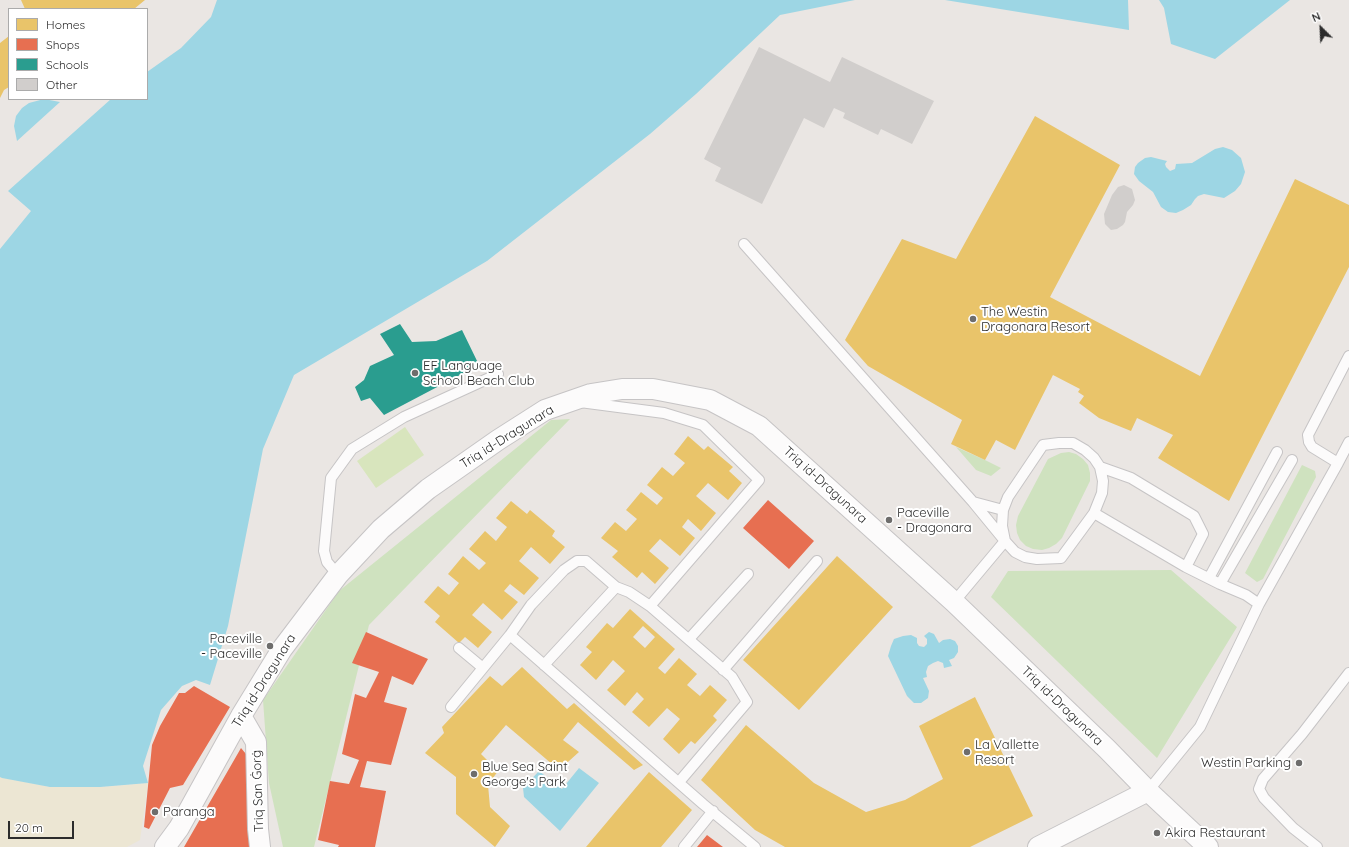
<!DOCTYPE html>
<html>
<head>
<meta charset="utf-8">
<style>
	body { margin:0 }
	#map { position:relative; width:1349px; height:847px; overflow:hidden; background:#eae6e3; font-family:Quicksand,sans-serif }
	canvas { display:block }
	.legend { position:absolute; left:8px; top:8px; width:140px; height:92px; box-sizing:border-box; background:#fff; border:1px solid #ababab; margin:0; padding:5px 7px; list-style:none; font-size:12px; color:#2c2c2c }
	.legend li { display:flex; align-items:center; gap:8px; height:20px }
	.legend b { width:20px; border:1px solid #ababab }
	.north { position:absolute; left:1301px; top:8px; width:40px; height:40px; -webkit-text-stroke:3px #fff; paint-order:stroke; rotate:336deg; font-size:11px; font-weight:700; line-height:16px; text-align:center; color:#2c2c2c }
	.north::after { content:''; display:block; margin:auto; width:14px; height:18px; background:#2c2c2c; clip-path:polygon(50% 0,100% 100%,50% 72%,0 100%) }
	.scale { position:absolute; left:8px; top:821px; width:66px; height:18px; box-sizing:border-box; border:2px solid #2c2c2c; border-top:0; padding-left:5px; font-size:12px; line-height:14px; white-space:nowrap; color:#2c2c2c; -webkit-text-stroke:3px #fff; paint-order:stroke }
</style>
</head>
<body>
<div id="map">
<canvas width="1349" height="847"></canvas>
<ul class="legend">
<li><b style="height:11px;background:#e9c46a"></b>Homes</li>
<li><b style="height:11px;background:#e76f51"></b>Shops</li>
<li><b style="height:11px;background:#2a9d8f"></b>Schools</li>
<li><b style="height:11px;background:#d1cecc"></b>Other</li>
</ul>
<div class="north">N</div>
<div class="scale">20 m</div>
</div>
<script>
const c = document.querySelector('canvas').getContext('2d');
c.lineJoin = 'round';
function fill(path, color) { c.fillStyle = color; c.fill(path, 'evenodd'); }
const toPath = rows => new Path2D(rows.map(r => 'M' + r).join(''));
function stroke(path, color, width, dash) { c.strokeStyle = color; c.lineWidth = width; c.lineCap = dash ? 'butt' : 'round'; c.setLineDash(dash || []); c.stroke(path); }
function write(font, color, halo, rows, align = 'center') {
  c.font = font + ' Quicksand,sans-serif'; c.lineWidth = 4; c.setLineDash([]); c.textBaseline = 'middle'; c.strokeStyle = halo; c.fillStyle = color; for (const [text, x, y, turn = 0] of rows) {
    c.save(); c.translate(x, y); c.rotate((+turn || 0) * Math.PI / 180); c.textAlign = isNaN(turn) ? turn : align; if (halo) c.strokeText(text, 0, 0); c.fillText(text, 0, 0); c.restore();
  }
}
const green = toPath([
	[570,419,369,625,314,847,283,847,269,783,263,700,339,591,551,420],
	[956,447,985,460,1001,468,991,476,976,470],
	[1069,452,1076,454,1083,459,1088,465,1090,473,1090,481,1062,538,1056,544,1049,548,1042,550,1033,549,1026,546,1020,540,1017,533,1016,525,1018,516,1048,459,1061,453],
	[1302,465,1315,471,1316,477,1263,579,1257,582,1245,573],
	[1171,570,1237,627,1157,758,991,597,1008,571]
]);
const sand = toPath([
	[0,777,50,787,100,787,148,783,140,840,127,847,0,847]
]);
const pitch = toPath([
	[405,427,424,455,376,488,357,461]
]);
const water = toPath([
	[217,0,855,0,780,15,696,94,650,134,487,261,294,375,263,449,228,626,210,685,196,680,182,686,161,710,143,766,148,783,100,787,50,787,2,778,0,777,0,249,31,211,8,191,111,99,147,99,147,72,181,48,211,17],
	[945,0,1128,0,1129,30],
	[1159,0,1290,0,1215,59,1171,44,1164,8],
	[44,99,60,102,17,141,14,126,16,116,22,108,29,103],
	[1223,147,1232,150,1241,158,1245,172,1241,184,1235,191,1224,198,1204,194,1198,196,1195,199,1191,205,1183,210,1176,213,1168,212,1161,207,1153,192,1139,181,1134,174,1135,167,1138,163,1145,158,1151,157,1167,161,1165,164,1166,167,1170,171,1175,169,1176,164,1192,163,1215,149],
	[929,632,934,634,939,643,943,640,950,639,955,641,958,646,958,652,954,658,949,660,952,666,944,668,943,663,938,661,933,663,928,666,926,672,927,677,923,678,929,691,928,698,921,703,914,703,907,696,888,656,891,646,894,639,903,636,911,635,917,638,917,643,919,646,924,647,927,644,927,639,924,636],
	[579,768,599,783,560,831,524,797,523,788,539,771,562,789]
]);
const homes = toPath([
	[21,0,145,0,134,9,25,9],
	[9,36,9,87,4,90,0,98,0,43],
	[1035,116,1120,165,1050,297,1200,376,1295,179,1349,205,1349,267,1229,501,1158,458,1173,435,1137,418,1131,431,1099,418,1079,403,1084,396,1078,392,1080,389,1053,375,1015,450,996,440,985,460,951,444,962,420,868,366,845,340,902,239,956,259],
	[688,436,704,450,708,446,733,467,729,471,742,483,728,500,708,483,696,496,716,513,701,531,688,519,682,527,695,538,680,556,660,539,649,551,669,568,655,584,642,572,637,578,612,557,618,551,601,538,615,522,626,531,637,519,626,510,641,492,657,505,663,498,647,485,662,467,673,476,685,463,674,454],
	[511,501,527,514,530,510,555,531,552,536,565,547,550,564,531,547,519,561,539,578,524,595,510,584,504,591,518,602,502,620,483,603,472,615,492,632,478,648,465,637,459,643,435,622,440,616,424,602,438,586,449,595,459,583,448,574,463,556,479,570,486,563,469,549,485,531,496,541,507,527,496,518],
	[837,556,893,607,799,710,743,660],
	[630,609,675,649,658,668,665,674,679,658,697,674,687,685,700,696,710,685,727,700,713,716,717,720,695,744,691,741,679,754,663,739,680,719,667,708,649,727,632,712,644,699,637,692,625,706,607,690,625,671,613,660,596,680,580,665,592,652,586,647,607,623,613,628],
	[643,626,655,637,645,648,633,637],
	[522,667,567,709,574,703,643,765,634,770,578,722,563,740,579,752,559,770,506,725,481,754,498,771,488,785,490,807,510,826,495,847,456,814,456,777,425,753,444,733,442,727,490,676,502,686],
	[975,697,1033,816,970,847,785,847,755,830,701,780,746,725,814,783,866,812,905,800,943,779,919,726],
	[649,772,692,810,661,847,586,847]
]);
const shops = toPath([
	[768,500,814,541,789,569,743,528],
	[366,632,428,659,413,685,392,676,384,702,407,708,391,765,367,761,360,787,386,791,375,847,338,847,339,845,318,840,330,781,349,784,359,760,342,754,355,694,366,698,379,672,352,663],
	[194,686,230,707,183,785,170,788,149,829,144,827,152,745,160,726,179,693,185,693],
	[241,748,251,760,258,847,184,847],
	[707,835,723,847,697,847]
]);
const schools = toPath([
	[400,324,412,342,436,341,462,330,479,365,384,415,370,398,361,401,355,387,364,380,370,366,394,355,380,334]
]);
const building = toPath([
	[759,47,830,82,842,57,934,101,912,144,881,129,878,135,843,118,845,113,834,108,824,128,804,118,762,204,715,181,721,168,704,159],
	[1124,185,1132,189,1135,200,1133,205,1127,212,1125,222,1123,225,1117,229,1111,230,1105,224,1104,214,1112,195,1118,187]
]);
const service = toPath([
	[744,244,973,502,1005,541,954,602],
	[580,402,664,413,703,425,759,480,650,606],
	[1059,443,1073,443,1085,450,1094,458,1100,467,1103,481,1102,493,1094,513,1061,558,1037,559,1025,557,1015,552,1005,541,1002,526,1003,510,1008,497,1043,445,1059,443],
	[1338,463,1312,447,1309,442,1308,435,1349,356],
	[1100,467,1131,478,1194,516,1203,534,1186,567],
	[973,502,1003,510],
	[1094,513,1186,567,1220,584,1246,595,1259,604],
	[338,575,327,562,324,551,331,478,352,449,404,417,498,374],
	[1209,578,1277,452],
	[1220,584,1292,460],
	[689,639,748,574],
	[459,648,483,668],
	[544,665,616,587],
	[723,670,817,561],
	[451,707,510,635],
	[679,782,747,702,732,677,650,606,629,592,616,587,586,561,577,561,564,570,531,605,510,635,703,804,755,847],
	[1148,791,1200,727,1259,604,1338,463,1349,442],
	[684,847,713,811],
	[1317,847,1293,828,1264,798,1259,789,1263,779,1302,734,1349,673]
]);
const minor = toPath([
	[241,716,256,742,258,829,260,847],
	[165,847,179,828,241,716,282,649,338,575,381,529,428,489,498,440,545,410,591,394,622,389,653,389,710,400,759,426,954,602,1107,749,1148,791,1208,847],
	[1038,847,1148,791]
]);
const markers = [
	[973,319,4,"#6e6d6c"],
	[415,373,4,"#6e6d6c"],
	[889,520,4,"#6e6d6c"],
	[270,646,4,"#6e6d6c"],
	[967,752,4,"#6e6d6c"],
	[1299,763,4,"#6e6d6c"],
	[474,774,4,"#6e6d6c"],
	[155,812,4,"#6e6d6c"],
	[1157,833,4,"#6e6d6c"]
];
const poiNames = [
	["The Westin",981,312],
	["Dragonara Resort",981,327],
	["EF Language",423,366],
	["School Beach Club",423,381],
	["Paceville",897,513],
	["- Dragonara",897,528],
	["Paceville",262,639,"right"],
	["- Paceville",262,654,"right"],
	["La Vallette",975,745],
	["Resort",975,760],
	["Westin Parking",1291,763,"right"],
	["Blue Sea Saint",482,767],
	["George's Park",482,782],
	["Paranga",163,812],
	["Akira Restaurant",1165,833]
];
const streetNames = [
	["Triq id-Dragunara",507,437,-32],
	["Triq id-Dragunara",825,485,42],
	["Triq id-Dragunara",264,681,-58],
	["Triq id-Dragunara",1062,706,44],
	["Triq San Ġorġ",258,791,-92]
];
fill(green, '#cfe2bf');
fill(sand, '#ece6d3');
fill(pitch, '#d8e5bd');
fill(water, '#9dd6e4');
fill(homes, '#e9c46a');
fill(shops, '#e76f51');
fill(schools, '#2a9d8f');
fill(building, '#d1cecc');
stroke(service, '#c6c4c5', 12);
stroke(minor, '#c6c4c5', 22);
stroke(service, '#fcfbfb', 10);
stroke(minor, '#fcfbfb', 20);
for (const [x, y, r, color] of markers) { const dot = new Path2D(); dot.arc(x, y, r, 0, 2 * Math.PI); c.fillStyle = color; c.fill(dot); stroke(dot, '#fff', 1.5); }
write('13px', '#2c2c2c', '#fff', poiNames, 'left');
write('13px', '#2c2c2c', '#fff', streetNames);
</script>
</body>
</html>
